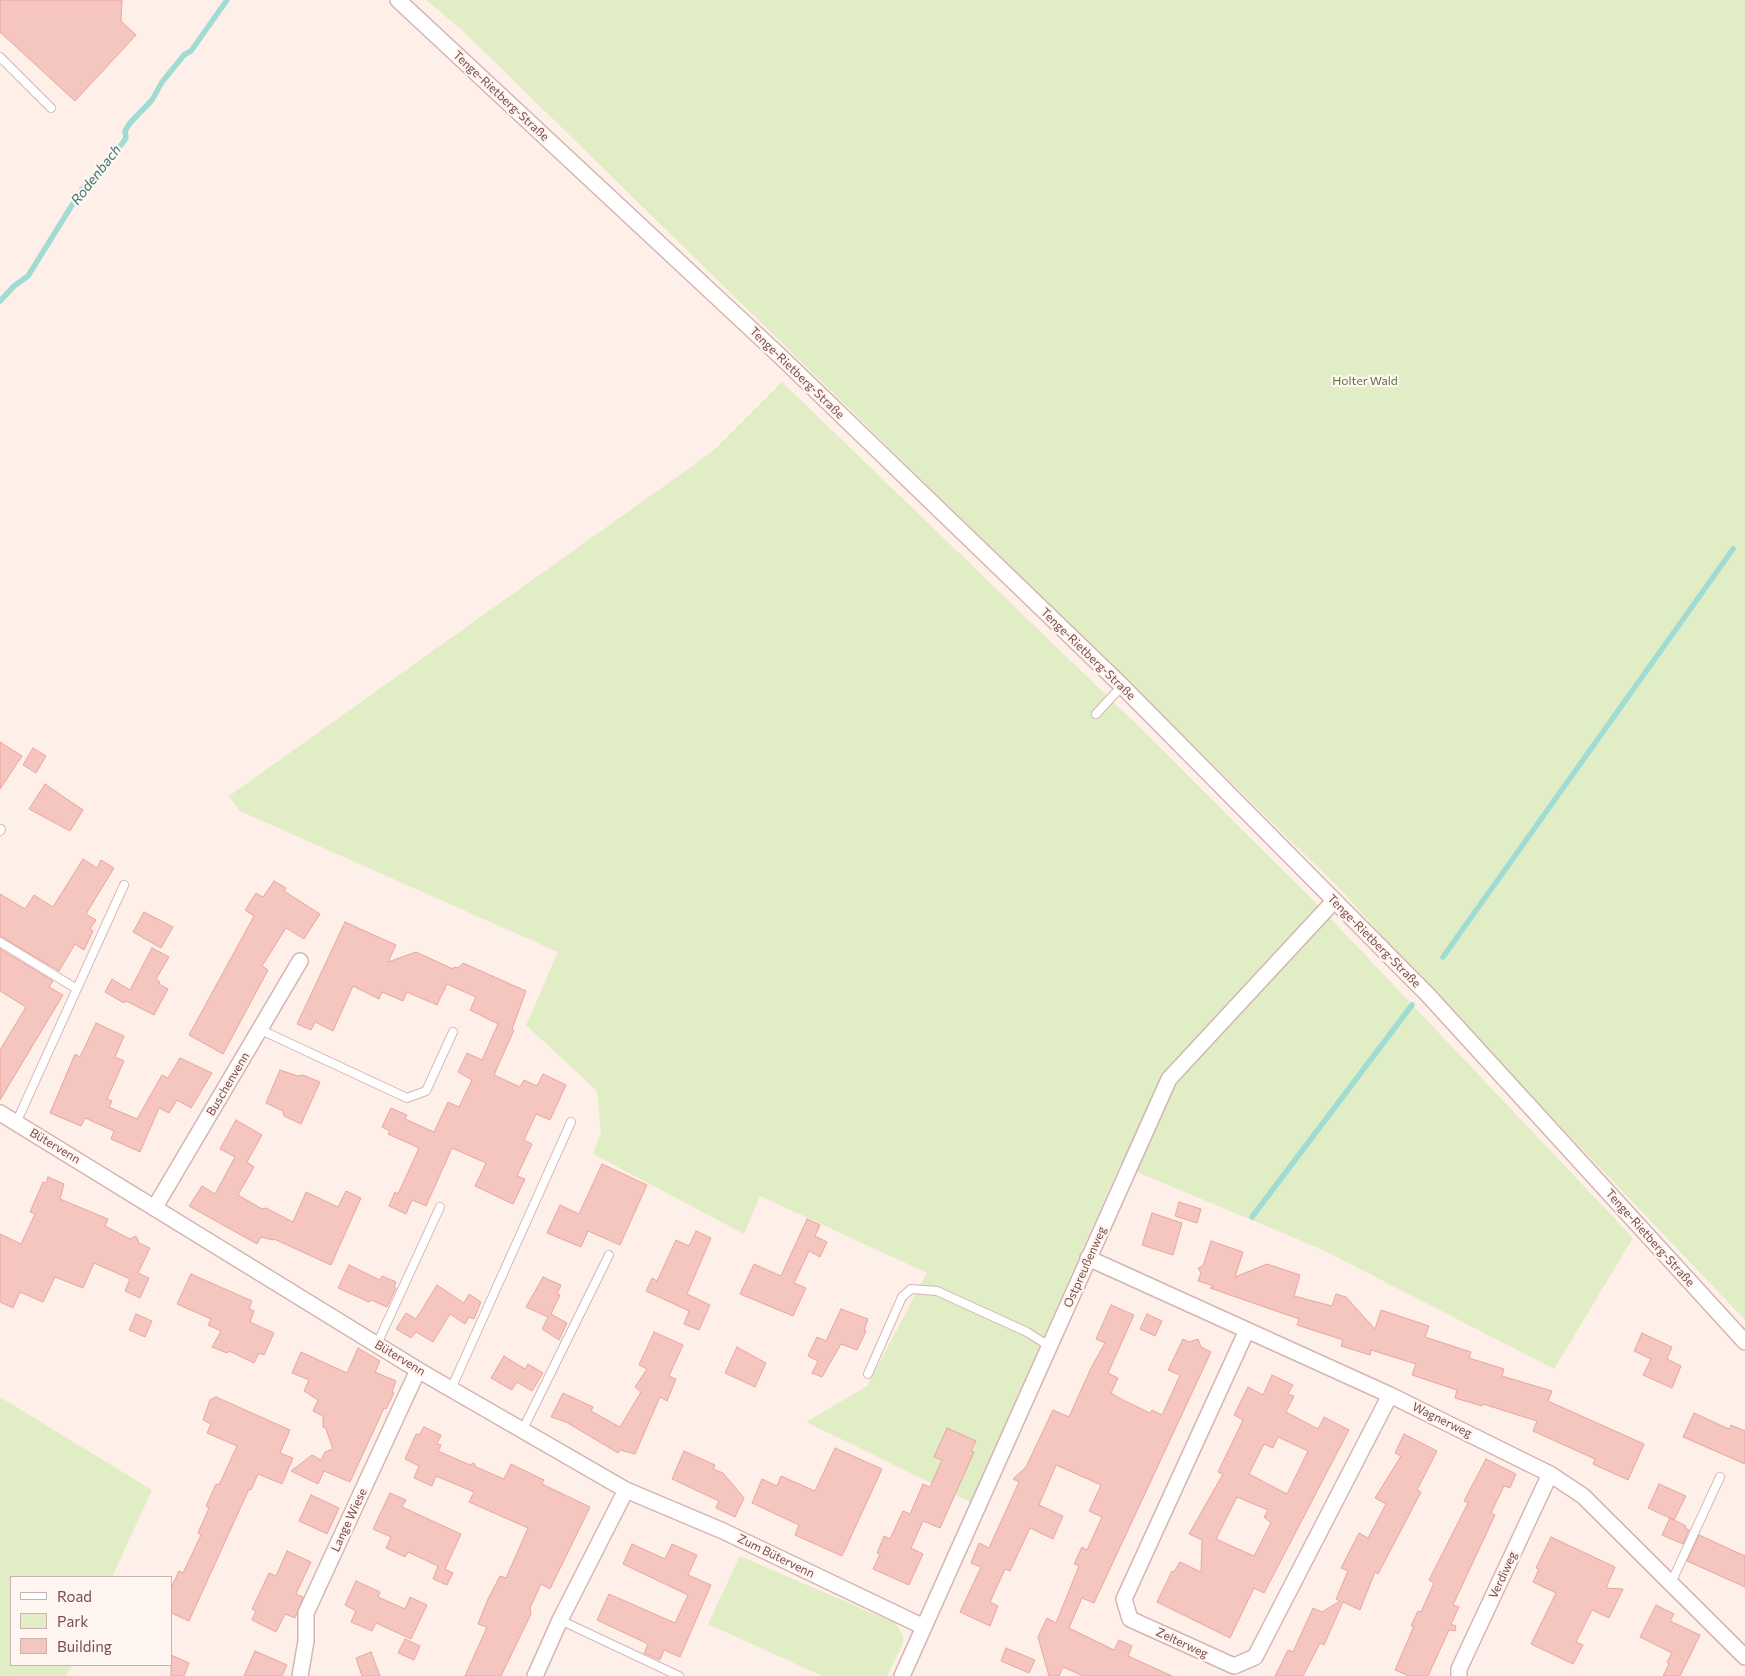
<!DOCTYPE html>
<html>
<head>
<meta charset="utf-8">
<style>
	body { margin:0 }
	#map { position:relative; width:1745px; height:1676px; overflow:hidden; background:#fef0e9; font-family:Commissioner,sans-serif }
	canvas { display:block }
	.legend { position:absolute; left:10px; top:1576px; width:162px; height:90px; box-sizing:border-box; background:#fff5f1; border:1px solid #cab2ae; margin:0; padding:6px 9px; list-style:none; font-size:15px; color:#7b4e4a }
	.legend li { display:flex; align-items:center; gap:10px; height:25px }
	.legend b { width:25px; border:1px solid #cab2ae }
</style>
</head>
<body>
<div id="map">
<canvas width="1745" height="1676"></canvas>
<ul class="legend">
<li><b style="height:6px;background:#fff"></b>Road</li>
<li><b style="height:14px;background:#e1edc5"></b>Park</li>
<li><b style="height:14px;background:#f5c5bf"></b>Building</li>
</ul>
</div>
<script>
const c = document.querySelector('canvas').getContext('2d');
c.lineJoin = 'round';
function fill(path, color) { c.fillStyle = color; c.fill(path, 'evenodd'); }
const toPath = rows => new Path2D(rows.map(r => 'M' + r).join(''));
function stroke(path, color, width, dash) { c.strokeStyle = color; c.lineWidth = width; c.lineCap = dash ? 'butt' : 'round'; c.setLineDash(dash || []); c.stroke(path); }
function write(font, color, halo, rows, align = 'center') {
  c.font = font + ' Commissioner,sans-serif'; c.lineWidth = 4.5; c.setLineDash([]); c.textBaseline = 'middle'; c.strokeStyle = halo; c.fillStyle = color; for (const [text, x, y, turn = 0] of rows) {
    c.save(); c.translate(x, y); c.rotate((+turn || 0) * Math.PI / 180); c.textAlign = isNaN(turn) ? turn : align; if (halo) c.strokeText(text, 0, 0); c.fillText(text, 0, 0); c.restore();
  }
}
const green = toPath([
	[426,0,1745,0,1745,1320,1422,981,1341,890,463,31],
	[782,382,1131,719,1315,902,1633,1238,1554,1369,1321,1249,1120,1165,970,1502,806,1422,867,1386,927,1273,760,1196,744,1234,593,1154,601,1133,597,1091,526,1025,558,952,240,811,229,796,712,452],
	[0,1397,152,1490,112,1577,11,1577,11,1665,72,1665,66,1676,0,1676],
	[740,1556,895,1623,903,1635,903,1643,887,1676,822,1676,708,1624]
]);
const stream = toPath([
	[0,301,14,286,28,276,82,189,121,145,126,138,125,131,130,123,152,100,162,82,184,55,191,51,227,0],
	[1443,957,1733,549],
	[1252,1217,1412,1005]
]);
const building = toPath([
	[0,0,122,0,121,21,136,35,75,101,0,32,0,0],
	[0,742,22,756,0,789,0,742],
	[33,748,46,756,36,773,23,765,33,748],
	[45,784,83,810,70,831,29,809,45,784],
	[83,859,97,868,101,860,114,868,86,914,96,920,90,929,93,931,84,950,75,944,59,971,0,936,0,894,25,909,34,895,53,907,83,859],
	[274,881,286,888,284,891,320,914,304,939,286,928,262,966,268,970,223,1054,189,1035,254,916,245,910,256,893,263,897,274,881],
	[144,912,173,927,161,948,133,932,144,912],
	[345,922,396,945,388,962,416,952,453,969,454,967,458,968,463,963,526,991,512,1029,514,1030,494,1075,520,1087,524,1080,537,1086,543,1074,566,1085,550,1120,536,1114,524,1140,532,1144,517,1176,525,1179,513,1204,475,1186,486,1163,452,1148,426,1206,412,1200,406,1214,389,1206,395,1192,398,1194,419,1148,388,1134,390,1131,382,1127,391,1108,407,1115,405,1119,434,1132,448,1102,459,1107,472,1080,458,1072,467,1053,482,1060,498,1024,470,1010,476,997,447,984,437,1005,407,992,403,1001,382,992,379,999,353,986,333,1031,315,1022,311,1030,297,1024,345,922],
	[152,948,169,957,156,979,160,982,159,984,168,989,154,1015,126,1001,124,1003,105,992,112,979,130,990,152,948],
	[0,949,53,981,49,987,63,995,0,1100,0,1050,26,1007,0,991,0,949],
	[96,1023,124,1036,115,1057,124,1061,107,1099,112,1101,109,1107,137,1119,162,1075,168,1078,180,1058,212,1073,191,1108,177,1100,169,1113,159,1108,140,1152,111,1139,114,1131,85,1118,81,1126,50,1113,75,1054,80,1057,96,1023],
	[280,1070,298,1076,303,1075,320,1082,301,1124,284,1116,283,1111,266,1103,280,1070],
	[236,1120,262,1135,247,1162,254,1167,238,1195,262,1209,266,1208,293,1222,306,1192,338,1207,346,1191,361,1198,331,1265,274,1239,273,1240,261,1237,257,1244,189,1206,202,1186,215,1194,235,1157,220,1149,236,1120],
	[602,1164,647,1185,620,1245,588,1231,581,1247,547,1233,560,1205,579,1214,602,1164],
	[48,1177,64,1184,60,1199,108,1219,105,1226,130,1239,136,1236,139,1243,150,1248,138,1273,149,1278,140,1298,125,1291,130,1279,94,1263,83,1288,55,1277,43,1302,20,1292,13,1308,0,1302,0,1234,21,1244,35,1214,30,1212,43,1182,46,1183,48,1177],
	[1179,1202,1201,1209,1197,1223,1175,1216,1179,1202],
	[1152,1213,1182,1223,1173,1255,1142,1245,1152,1213],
	[807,1219,820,1225,815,1236,827,1242,820,1257,809,1251,794,1283,806,1288,793,1316,740,1294,754,1264,781,1276,807,1219],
	[696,1231,711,1238,687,1294,710,1305,699,1330,684,1324,689,1311,646,1291,652,1278,657,1281,676,1240,689,1246,696,1231],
	[1211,1241,1243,1252,1235,1277,1267,1264,1300,1275,1294,1296,1332,1306,1336,1294,1346,1297,1375,1329,1381,1310,1429,1326,1425,1337,1471,1352,1469,1358,1504,1369,1502,1376,1552,1391,1548,1401,1644,1444,1628,1480,1593,1464,1595,1459,1533,1431,1537,1421,1483,1404,1482,1406,1455,1398,1457,1390,1412,1375,1416,1364,1371,1350,1370,1355,1341,1346,1343,1340,1297,1325,1299,1319,1210,1288,1214,1286,1198,1281,1201,1273,1198,1268,1203,1266,1211,1241],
	[349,1265,380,1280,382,1276,396,1282,394,1287,396,1288,387,1307,371,1300,369,1302,338,1288,349,1265],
	[191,1274,252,1301,249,1309,254,1311,250,1322,274,1333,264,1355,259,1353,254,1363,229,1351,227,1353,212,1347,221,1331,208,1325,211,1319,177,1304,191,1274],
	[543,1277,561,1285,557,1294,560,1295,551,1314,567,1323,559,1340,542,1329,548,1317,526,1307,543,1277],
	[437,1285,464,1303,469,1294,481,1302,474,1319,469,1317,465,1324,450,1314,433,1342,416,1332,411,1338,396,1329,406,1313,416,1319,437,1285],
	[1111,1305,1134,1315,1108,1373,1118,1378,1111,1393,1125,1401,1150,1413,1152,1410,1162,1415,1180,1375,1168,1370,1183,1339,1189,1342,1198,1339,1201,1347,1211,1352,1094,1603,1082,1598,1069,1628,1114,1650,1119,1640,1132,1646,1128,1656,1172,1676,1083,1676,1063,1667,1059,1676,1049,1676,1038,1637,1047,1618,1056,1623,1079,1566,1074,1564,1082,1547,1087,1550,1102,1517,1089,1511,1101,1485,1056,1465,1039,1505,1063,1516,1053,1539,1030,1528,1010,1571,1005,1569,990,1602,998,1606,990,1626,960,1612,981,1567,971,1563,979,1543,989,1548,1019,1482,1013,1479,1026,1467,1053,1410,1069,1417,1091,1368,1105,1343,1096,1339,1111,1305],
	[841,1309,868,1319,864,1330,866,1331,857,1350,841,1344,822,1377,812,1373,818,1361,808,1356,817,1337,826,1341,841,1309],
	[136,1314,152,1321,145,1337,129,1330,136,1314],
	[1147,1314,1162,1321,1155,1336,1140,1329,1147,1314],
	[654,1332,683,1345,669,1376,676,1379,667,1401,660,1397,635,1454,620,1450,618,1453,566,1422,551,1417,563,1393,593,1407,591,1411,620,1427,641,1392,635,1387,647,1369,639,1365,654,1332],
	[1642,1333,1672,1347,1667,1359,1681,1366,1672,1388,1643,1375,1651,1359,1634,1351,1642,1333],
	[737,1347,766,1363,755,1387,725,1373,737,1347],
	[358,1348,380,1361,375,1372,396,1381,392,1392,394,1393,386,1409,384,1408,380,1417,350,1482,324,1471,318,1484,291,1471,312,1455,321,1460,325,1452,333,1449,326,1429,323,1427,323,1416,313,1411,318,1400,304,1391,309,1380,292,1373,301,1352,347,1373,358,1348],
	[504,1356,525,1369,528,1364,543,1373,532,1391,517,1382,512,1390,491,1378,504,1356],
	[1272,1375,1293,1385,1288,1394,1294,1396,1286,1412,1318,1429,1324,1417,1349,1430,1264,1593,1254,1588,1230,1638,1157,1602,1172,1571,1174,1572,1180,1562,1201,1572,1202,1540,1189,1534,1223,1474,1218,1472,1243,1420,1234,1415,1248,1387,1263,1395,1272,1375],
	[1278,1437,1308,1451,1287,1494,1249,1474,1264,1444,1273,1448,1278,1437],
	[1237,1497,1268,1510,1264,1517,1271,1523,1254,1556,1216,1539,1237,1497],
	[216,1397,290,1430,280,1453,293,1458,282,1484,258,1474,251,1490,249,1489,189,1621,171,1613,171,1588,179,1571,183,1573,201,1535,198,1533,209,1508,206,1506,216,1484,219,1485,237,1446,207,1433,211,1424,203,1420,210,1400,216,1397],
	[1694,1413,1729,1429,1731,1425,1745,1431,1745,1464,1683,1437,1694,1413],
	[424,1427,441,1435,437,1444,441,1445,438,1451,470,1465,474,1463,476,1467,504,1479,511,1464,544,1480,542,1484,590,1507,550,1589,541,1584,530,1608,531,1614,501,1676,465,1676,487,1627,478,1624,488,1599,500,1576,506,1578,528,1528,469,1502,474,1492,436,1476,432,1486,414,1478,419,1466,405,1459,416,1434,419,1435,424,1427],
	[947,1428,976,1441,971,1451,974,1452,940,1528,923,1521,911,1548,923,1554,909,1585,873,1569,880,1554,877,1553,884,1536,890,1539,903,1511,910,1514,923,1484,930,1487,942,1460,934,1457,947,1428],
	[1404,1434,1437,1451,1417,1490,1421,1492,1378,1574,1375,1572,1360,1610,1343,1602,1324,1645,1320,1643,1303,1676,1275,1676,1288,1650,1293,1652,1313,1608,1322,1612,1340,1601,1336,1599,1348,1571,1341,1568,1359,1533,1368,1538,1386,1504,1375,1498,1401,1456,1395,1453,1404,1434],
	[835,1448,882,1469,842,1556,795,1535,799,1525,752,1503,762,1479,777,1486,781,1476,815,1491,835,1448],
	[684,1451,715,1465,713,1469,723,1473,744,1498,735,1517,716,1508,719,1501,672,1479,684,1451],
	[1486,1459,1516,1474,1510,1488,1504,1486,1491,1513,1495,1515,1453,1605,1459,1607,1451,1624,1456,1626,1455,1631,1449,1630,1428,1676,1409,1676,1395,1670,1414,1626,1411,1626,1418,1611,1421,1612,1434,1583,1429,1580,1468,1503,1464,1501,1486,1459],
	[1659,1484,1686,1496,1674,1520,1648,1508,1659,1484],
	[390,1493,406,1500,402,1507,461,1534,445,1569,453,1573,447,1585,433,1579,438,1566,408,1552,405,1557,386,1548,391,1537,373,1529,390,1493],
	[311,1495,339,1508,327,1534,299,1521,311,1495],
	[1670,1518,1686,1526,1685,1528,1689,1530,1683,1544,1662,1535,1670,1518],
	[1699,1535,1745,1556,1745,1587,1687,1561,1699,1535],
	[1551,1537,1615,1567,1606,1588,1623,1589,1609,1618,1592,1610,1576,1642,1583,1645,1573,1664,1531,1644,1556,1593,1533,1582,1539,1569,1536,1568,1551,1537],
	[632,1544,665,1559,672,1544,697,1555,688,1575,711,1585,680,1657,664,1650,660,1660,644,1653,648,1644,597,1620,609,1594,675,1623,688,1595,623,1564,632,1544],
	[287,1551,311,1562,296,1594,303,1597,295,1618,285,1614,276,1632,252,1620,256,1611,252,1609,269,1573,276,1576,287,1551],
	[356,1581,380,1592,378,1597,405,1609,410,1597,427,1605,411,1639,376,1623,372,1631,351,1622,356,1611,345,1605,356,1581],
	[1656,1605,1674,1614,1670,1621,1700,1635,1680,1676,1663,1676,1669,1664,1667,1662,1672,1653,1640,1637,1656,1605],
	[405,1639,420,1646,414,1660,398,1653,405,1639],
	[1006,1648,1035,1660,1029,1673,1001,1661,1006,1648],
	[255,1651,287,1665,282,1676,244,1676,255,1651],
	[371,1652,380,1676,362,1676,356,1658,371,1652],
	[171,1655,189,1663,184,1676,171,1676,171,1655]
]);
const lane = toPath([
	[0,57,51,108],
	[1096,714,1122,686],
	[0,831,1,829],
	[0,942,77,989],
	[261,1030,407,1098,426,1091,453,1032],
	[16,1123,124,885],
	[377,1344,440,1207],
	[868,1374,902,1297,911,1289,937,1291,1027,1332,1049,1346],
	[451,1389,571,1122],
	[522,1431,609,1255],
	[1671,1583,1720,1477],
	[560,1620,679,1676]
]);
const street = toPath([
	[398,0,780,356,1122,686,1428,995,1745,1342],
	[0,1113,418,1370,626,1490,723,1531,924,1627],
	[155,1207,300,961],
	[1088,1258,1390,1395,1550,1474,1583,1496,1745,1657],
	[1247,1330,1124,1599,1130,1619,1234,1666,1255,1657,1390,1395],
	[300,1676,306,1641,306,1613,418,1370],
	[535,1676,560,1620,626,1490],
	[902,1676,1169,1079,1334,901],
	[1459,1676,1459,1669,1550,1474]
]);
const streetNames = [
	["Tenge-Rietberg-Straße",501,96,43],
	["Tenge-Rietberg-Straße",797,373,44],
	["Tenge-Rietberg-Straße",1088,654,44],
	["Tenge-Rietberg-Straße",1374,941,45],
	["Buschenvenn",228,1084,-59],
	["Bütervenn",55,1146,31],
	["Tenge-Rietberg-Straße",1650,1238,48],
	["Ostpreußenweg",1085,1267,-66],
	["Bütervenn",400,1358,31],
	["Wagnerweg",1442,1420,26],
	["Lange Wiese",349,1520,-65],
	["Zum Bütervenn",776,1556,26],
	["Verdiweg",1503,1575,-65],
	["Zelterweg",1182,1643,25]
];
const parkNames = [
	["Holter Wald",1365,381]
];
const waterNames = [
	["Rodenbach",96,175,-52]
];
fill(green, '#e1edc5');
stroke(stream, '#a1dcd4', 5.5);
fill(building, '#f5c5bf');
stroke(building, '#e9a59e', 1);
stroke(lane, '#d4b5b0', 10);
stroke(street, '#d4b5b0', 18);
stroke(lane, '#fff', 8);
stroke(street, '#fff', 15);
write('12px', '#7b4e4a', '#fff5f1', streetNames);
write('12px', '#5c743b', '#fff5f1', parkNames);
write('italic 14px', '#397972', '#fff5f1', waterNames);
</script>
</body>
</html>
